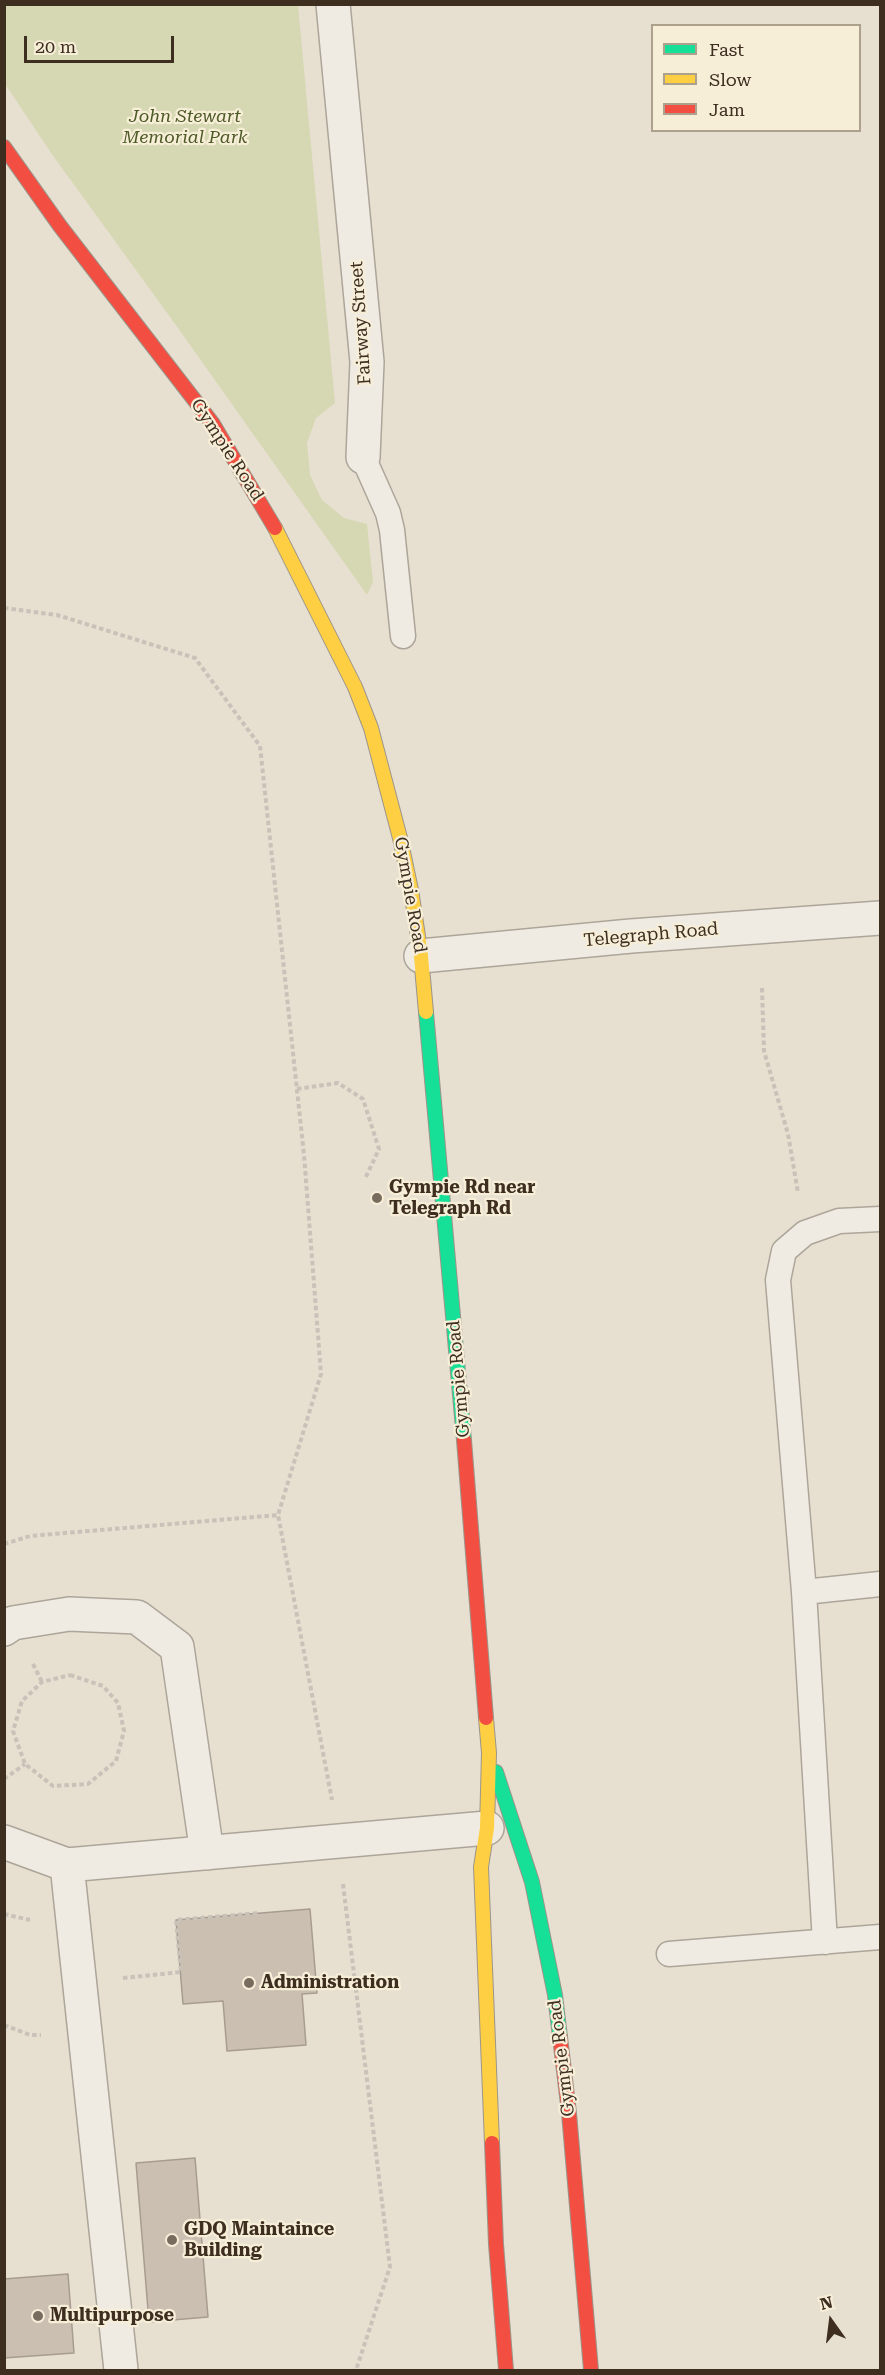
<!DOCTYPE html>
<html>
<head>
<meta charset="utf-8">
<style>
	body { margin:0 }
	#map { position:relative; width:885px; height:2375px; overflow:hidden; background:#e7e0d1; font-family:"Roboto Serif",serif }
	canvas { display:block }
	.frame { position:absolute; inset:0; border:6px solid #3d2e20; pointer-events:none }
	.legend { position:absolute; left:651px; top:24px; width:210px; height:108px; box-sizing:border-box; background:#f7eed8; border:2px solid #ada18e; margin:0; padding:8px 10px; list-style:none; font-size:18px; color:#3d2e20 }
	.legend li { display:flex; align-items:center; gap:12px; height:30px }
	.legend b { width:30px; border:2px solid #ada18e }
	.north { position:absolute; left:801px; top:2291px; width:60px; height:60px; -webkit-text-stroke:4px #f7eed8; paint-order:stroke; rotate:346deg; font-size:16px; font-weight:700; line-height:24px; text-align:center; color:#3d2e20 }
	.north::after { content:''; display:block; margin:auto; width:21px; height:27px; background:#3d2e20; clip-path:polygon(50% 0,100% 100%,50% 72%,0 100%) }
	.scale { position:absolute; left:24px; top:36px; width:150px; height:27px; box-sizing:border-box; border:3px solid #3d2e20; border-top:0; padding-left:8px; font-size:18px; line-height:21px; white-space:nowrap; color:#3d2e20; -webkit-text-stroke:4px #f7eed8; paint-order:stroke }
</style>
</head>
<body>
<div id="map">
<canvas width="885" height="2375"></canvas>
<div class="frame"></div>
<ul class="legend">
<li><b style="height:8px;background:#16e098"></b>Fast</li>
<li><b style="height:8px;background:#ffcf43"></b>Slow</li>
<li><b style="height:8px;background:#f24e42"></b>Jam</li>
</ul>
<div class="north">N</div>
<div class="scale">20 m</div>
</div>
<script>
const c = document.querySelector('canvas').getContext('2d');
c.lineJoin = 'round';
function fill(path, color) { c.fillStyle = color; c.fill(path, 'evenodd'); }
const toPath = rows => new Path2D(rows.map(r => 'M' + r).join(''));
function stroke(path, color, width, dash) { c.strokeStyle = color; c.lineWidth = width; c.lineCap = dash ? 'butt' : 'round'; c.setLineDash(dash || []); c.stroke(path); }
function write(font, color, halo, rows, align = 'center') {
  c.font = font + ' "Roboto Serif",serif'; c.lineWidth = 4.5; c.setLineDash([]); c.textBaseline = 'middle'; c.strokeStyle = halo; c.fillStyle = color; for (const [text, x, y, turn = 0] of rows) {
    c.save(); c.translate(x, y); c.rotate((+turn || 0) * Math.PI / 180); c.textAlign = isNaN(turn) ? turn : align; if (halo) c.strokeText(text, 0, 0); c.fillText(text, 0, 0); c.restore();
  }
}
const green = toPath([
	[4,5,298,5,335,403,316,418,307,443,310,475,322,500,344,518,367,524,373,582,367,595,178,328,51,153,5,84]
]);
const building = toPath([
	[310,1909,317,1993,302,1994,306,2045,227,2051,223,2001,183,2004,176,1920,310,1909],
	[195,2158,208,2317,149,2322,136,2163,195,2158],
	[68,2274,74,2353,4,2358,4,2279,68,2274]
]);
const path = toPath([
	[4,608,57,615,195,658,260,746,304,1155,321,1374,278,1515],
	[762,988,764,1051,788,1134,798,1193],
	[297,1089,338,1083,363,1099,379,1149,365,1179],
	[4,1544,30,1536,278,1515,332,1800],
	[33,1664,42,1682],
	[70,1675,103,1686,118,1703,124,1731,116,1761,88,1784,53,1786,25,1764,13,1731,22,1701,42,1682,70,1675],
	[4,1779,25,1764],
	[343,1884,390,2267,356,2370],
	[4,1914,30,1920],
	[123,1978,181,1972,176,1920,260,1913],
	[4,2025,30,2035,41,2035]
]);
const lane = toPath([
	[363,457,388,513,392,530,403,636],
	[804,1592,880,1584],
	[825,1942,804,1592,778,1280,784,1251,805,1233,839,1221,880,1219],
	[669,1954,880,1937]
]);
const street = toPath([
	[333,4,367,362,363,457],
	[421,956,631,936,880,918],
	[4,1629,13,1623,69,1614,137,1617,177,1647,207,1853],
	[4,1842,67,1865,487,1828],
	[67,1865,121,2370]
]);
const fast = toPath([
	[426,1012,464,1440],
	[496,1772,532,1882,555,1995,560,2037]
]);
const slow = toPath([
	[275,528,355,687,371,728,400,838,411,890,421,956,426,1012],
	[486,1718,489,1753,487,1828,481,1867,492,2143]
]);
const jam = toPath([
	[4,147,60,226,213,424,275,528],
	[464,1440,486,1718],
	[560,2037,569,2113,591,2370],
	[492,2143,496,2244,506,2370]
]);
const markers = [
	[377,1198,6,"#786c5e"],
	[249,1983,6,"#786c5e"],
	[172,2240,6,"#786c5e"],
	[38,2316,6,"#786c5e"]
];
const parkNames = [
	["John Stewart",185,117],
	["Memorial Park",185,138]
];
const streetNames = [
	["Fairway Street",361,323,-94],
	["Gympie Road",227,450,57],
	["Gympie Road",410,895,80],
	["Telegraph Road",651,935,-5],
	["Gympie Road",459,1379,-95],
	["Gympie Road",562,2058,-97]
];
const poiNames = [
	["Gympie Rd near",389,1188],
	["Telegraph Rd",389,1209],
	["Administration",261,1983],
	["GDQ Maintaince",184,2230],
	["Building",184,2251],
	["Multipurpose",50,2316]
];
fill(green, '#d6d7b3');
fill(building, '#cbbfb2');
stroke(building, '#a89c90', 1.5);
stroke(lane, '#ada599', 27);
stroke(street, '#ada599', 36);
stroke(fast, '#9c958a', 16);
stroke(slow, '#9c958a', 16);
stroke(jam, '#9c958a', 16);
stroke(path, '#c8c2b9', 4, [4.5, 3]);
stroke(lane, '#efebe3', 24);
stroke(street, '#efebe3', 33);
stroke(fast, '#16e098', 14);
stroke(slow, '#ffcf43', 14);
stroke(jam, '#f24e42', 14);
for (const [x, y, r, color] of markers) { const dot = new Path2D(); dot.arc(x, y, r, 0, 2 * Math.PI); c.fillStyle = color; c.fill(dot); stroke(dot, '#f7eed8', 2); }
write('italic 18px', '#4d5a26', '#f7eed8', parkNames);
write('18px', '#3d2e20', '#f7eed8', streetNames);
write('bold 18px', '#3d2e20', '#f7eed8', poiNames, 'left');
</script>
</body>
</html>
